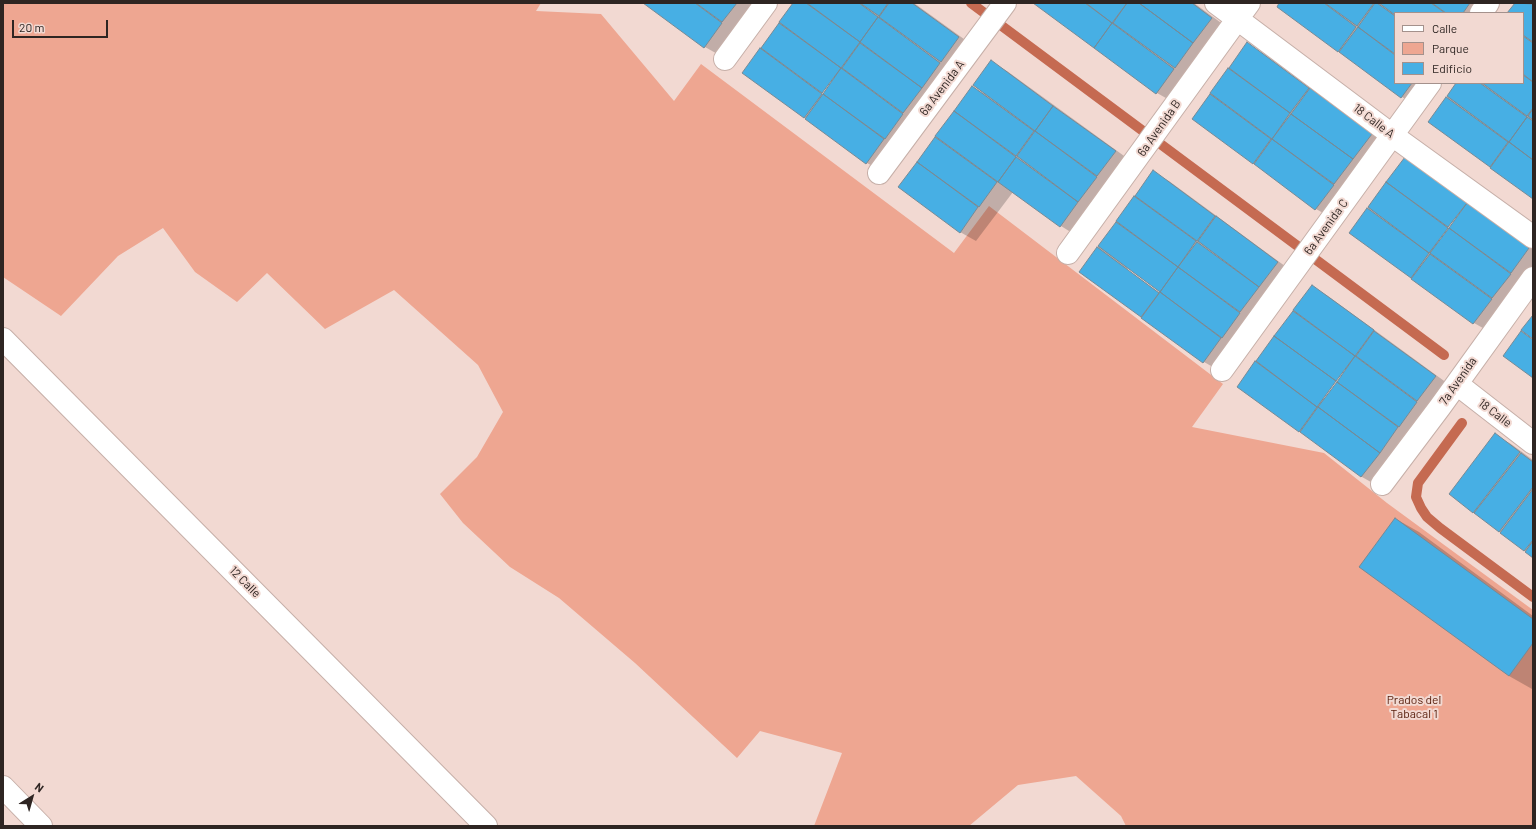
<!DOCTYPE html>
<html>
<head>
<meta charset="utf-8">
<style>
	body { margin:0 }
	#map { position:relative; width:1536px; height:829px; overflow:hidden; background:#f2d9d2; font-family:Barlow,sans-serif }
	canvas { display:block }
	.frame { position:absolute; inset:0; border:4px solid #2e2522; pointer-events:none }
	.legend { position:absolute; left:1394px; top:12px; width:130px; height:72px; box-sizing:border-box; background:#f2d9d2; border:1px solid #a4918c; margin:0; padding:5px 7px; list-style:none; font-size:12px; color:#2e2522 }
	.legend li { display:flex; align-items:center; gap:8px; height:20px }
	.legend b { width:20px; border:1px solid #a4918c }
	.north { position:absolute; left:12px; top:777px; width:40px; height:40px; -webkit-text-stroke:3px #f2d9d2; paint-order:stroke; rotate:37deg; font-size:11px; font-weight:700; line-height:16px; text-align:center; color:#2e2522 }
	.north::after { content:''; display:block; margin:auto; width:14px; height:18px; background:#2e2522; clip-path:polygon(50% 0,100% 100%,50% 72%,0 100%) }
	.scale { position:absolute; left:12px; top:20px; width:96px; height:18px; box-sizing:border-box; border:2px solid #2e2522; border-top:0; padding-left:5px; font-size:12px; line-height:14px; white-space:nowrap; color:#2e2522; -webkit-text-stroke:3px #f2d9d2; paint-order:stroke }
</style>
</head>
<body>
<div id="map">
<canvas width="1536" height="829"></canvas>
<div class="frame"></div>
<ul class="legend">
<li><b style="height:5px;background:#fff"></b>Calle</li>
<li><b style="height:11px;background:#eea691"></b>Parque</li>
<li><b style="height:11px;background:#47afe4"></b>Edificio</li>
</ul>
<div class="north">N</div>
<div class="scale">20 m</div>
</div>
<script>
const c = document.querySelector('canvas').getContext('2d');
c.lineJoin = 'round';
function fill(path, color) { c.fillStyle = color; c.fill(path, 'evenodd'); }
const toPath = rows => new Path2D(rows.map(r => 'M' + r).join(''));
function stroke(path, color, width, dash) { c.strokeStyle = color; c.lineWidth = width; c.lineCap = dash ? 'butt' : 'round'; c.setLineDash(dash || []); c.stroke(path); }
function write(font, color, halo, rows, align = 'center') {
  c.font = font + ' Barlow,sans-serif'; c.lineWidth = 4; c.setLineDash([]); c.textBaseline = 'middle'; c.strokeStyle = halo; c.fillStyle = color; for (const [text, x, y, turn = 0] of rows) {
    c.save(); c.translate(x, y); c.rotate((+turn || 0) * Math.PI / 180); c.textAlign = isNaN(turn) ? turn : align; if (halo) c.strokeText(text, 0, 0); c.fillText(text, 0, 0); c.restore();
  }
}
const green = toPath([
	[3,3,541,3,536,11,601,14,674,101,701,64,954,253,989,206,1223,384,1192,427,1324,453,1387,503,1533,610,1533,826,1126,826,1121,816,1076,776,1018,785,969,826,814,826,842,753,760,731,737,758,635,663,559,598,510,567,463,523,440,494,477,457,503,412,478,365,394,290,325,329,267,273,237,302,195,272,163,228,118,256,61,316,3,277]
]);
const shadow = toPath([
	[645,3,760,3,721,56,705,47],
	[794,3,914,3,975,47,957,70,946,64,945,65,956,73,883,172,867,163,743,73],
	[834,76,835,77,823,95,820,94],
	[1035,3,1194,3,1228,28,1173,102,1157,93],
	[1280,3,1492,3,1485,13,1395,13,1395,83,1434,83,1418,106,1402,97,1278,6],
	[1516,3,1533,3,1533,198,1429,122,1458,83,1523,83,1523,13,1509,13],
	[1247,44,1263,53,1387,144,1332,218,1316,209,1193,118],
	[991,62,1007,71,1131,161,1077,236,1061,226,1013,192,976,241,960,232,899,187,973,87,983,93],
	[1405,158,1421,167,1533,250,1533,274,1490,332,1474,323,1350,233],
	[1461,210,1462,212,1439,243,1437,241],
	[1153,172,1169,181,1293,272,1220,371,1204,362,1080,272],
	[1128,268,1165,294,1164,296,1127,270],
	[1312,286,1328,296,1451,386,1378,486,1362,477,1239,386],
	[1345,367,1348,369,1324,399,1323,398],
	[1495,435,1511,444,1533,460,1533,557,1450,494],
	[1396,519,1419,532,1533,616,1532,689,1509,676]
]);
const stream = toPath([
	[971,3,1444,355],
	[1462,423,1418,483,1416,497,1421,508,1427,517,1440,528,1533,597]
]);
const building = toPath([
	[643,3,695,3,722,23,704,48,643,3],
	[696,3,737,3,722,22,696,3],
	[793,3,806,3,860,42,841,68,779,22,793,3],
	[807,3,859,3,878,17,860,42,807,3],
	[860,3,888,3,879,16,860,3],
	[889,3,912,3,959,37,941,62,879,17,889,3],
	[1033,3,1085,3,1112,23,1094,48,1033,3],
	[1086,3,1127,3,1112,23,1086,3],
	[1127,3,1139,3,1193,43,1175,68,1113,23,1127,3],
	[1139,3,1192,3,1212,18,1193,43,1139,3],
	[1279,3,1324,3,1356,27,1338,52,1277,7,1279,3],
	[1325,3,1374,3,1357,26,1325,3],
	[1375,3,1377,3,1395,16,1395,54,1358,27,1375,3],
	[1379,3,1431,3,1445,13,1395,13,1395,15,1379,3],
	[1432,3,1470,3,1463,13,1446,13,1432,3],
	[1515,3,1533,4,1533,42,1523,35,1523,13,1507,13,1515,3],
	[878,17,940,63,922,88,860,42,878,17],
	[779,23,841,68,822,93,761,48,779,23],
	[1112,23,1174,69,1156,94,1094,48,1112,23],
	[1358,27,1395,55,1395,83,1412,83,1401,98,1339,52,1358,27],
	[1523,36,1533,43,1533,82,1523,74,1523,36],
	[1247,42,1309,88,1290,113,1229,68,1247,42],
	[860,43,922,88,903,113,842,68,860,43],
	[760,48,822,94,804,118,742,73,760,48],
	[991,60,1053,106,1035,131,973,85,991,60],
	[841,68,903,114,885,139,823,94,841,68],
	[1228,68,1290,113,1272,139,1210,93,1228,68],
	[1523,75,1533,82,1533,108,1527,116,1482,83,1523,83,1523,75],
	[1456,83,1480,83,1527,117,1509,142,1447,96,1456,83],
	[972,86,1034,131,1016,156,954,111,972,86],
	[1310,88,1372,134,1353,159,1291,114,1310,88],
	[823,94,884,139,866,164,805,119,823,94],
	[1210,94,1271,139,1253,164,1192,119,1210,94],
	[1446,97,1508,142,1490,167,1428,122,1446,97],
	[1053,106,1116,151,1097,176,1035,131,1053,106],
	[1533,109,1533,120,1528,116,1533,109],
	[954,111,1016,157,998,182,935,136,954,111],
	[1291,114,1353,159,1334,184,1272,139,1291,114],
	[1527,117,1533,121,1533,160,1509,142,1527,117],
	[1035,131,1097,177,1078,202,1017,156,1035,131],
	[935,137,997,182,979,207,917,162,935,137],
	[1272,139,1334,185,1315,210,1254,164,1272,139],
	[1509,142,1533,160,1533,199,1490,168,1509,142],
	[1016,157,1078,202,1060,227,998,182,1016,157],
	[1405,157,1467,203,1448,227,1386,182,1405,157],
	[917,162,978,207,960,233,898,187,917,162],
	[1153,170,1215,216,1197,241,1135,196,1153,170],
	[1386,182,1448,228,1429,253,1368,207,1386,182],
	[1134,196,1196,241,1178,267,1116,221,1134,196],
	[1467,203,1529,248,1511,273,1449,228,1467,203],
	[1367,208,1429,253,1411,278,1349,233,1367,208],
	[1216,216,1278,262,1259,287,1198,241,1216,216],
	[1116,222,1178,267,1160,292,1098,246,1116,222],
	[1449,228,1511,274,1492,298,1430,253,1449,228],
	[1197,242,1259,287,1240,312,1178,267,1197,242],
	[1097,247,1159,293,1141,317,1079,272,1097,247],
	[1430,254,1492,299,1473,324,1411,279,1430,254],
	[1178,267,1240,313,1222,338,1160,292,1178,267],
	[1312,285,1374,330,1355,356,1293,310,1312,285],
	[1160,292,1221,338,1203,363,1141,318,1160,292],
	[1293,311,1355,356,1336,381,1274,336,1293,311],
	[1533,315,1533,339,1521,330,1533,315],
	[1374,331,1436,376,1417,401,1356,356,1374,331],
	[1521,331,1533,340,1533,378,1503,356,1521,331],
	[1274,336,1336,381,1317,407,1256,361,1274,336],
	[1355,356,1417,402,1399,427,1337,382,1355,356],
	[1255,361,1317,407,1299,432,1237,387,1255,361],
	[1337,382,1398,427,1380,453,1318,407,1337,382],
	[1318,407,1380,453,1361,477,1300,432,1318,407],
	[1495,433,1520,452,1473,513,1449,494,1495,433],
	[1521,453,1533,462,1533,487,1499,532,1474,513,1521,453],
	[1533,489,1533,540,1524,551,1500,533,1533,489],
	[1395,518,1533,619,1533,643,1509,676,1359,567,1395,518],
	[1533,541,1533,558,1525,552,1533,541]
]);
const minor = toPath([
	[1216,3,1392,135,1533,237],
	[1481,13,1488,3],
	[725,59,766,3],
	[879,173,1005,3],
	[1068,253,1249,3],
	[3,339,486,826],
	[1222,370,1430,83],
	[1457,384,1533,443],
	[1382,484,1440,407,1533,278],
	[3,787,41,826]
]);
const streetNames = [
	["6a Avenida A",942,88,-53],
	["18 Calle A",1374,121,37],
	["6a Avenida B",1159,128,-55],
	["6a Avenida C",1326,227,-54],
	["7a Avenida",1458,381,-55],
	["18 Calle",1495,413,37],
	["12 Calle",245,582,45]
];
const parkNames = [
	["Prados del",1414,700],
	["Tabacal 1",1414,714]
];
fill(green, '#eea691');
fill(shadow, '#0003');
stroke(stream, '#c56a51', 10);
fill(building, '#47afe4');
stroke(building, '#768a96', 1);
stroke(minor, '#c6afa8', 24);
stroke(minor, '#fff', 22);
write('12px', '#2e2522', '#f2d9d2', streetNames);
write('12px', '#541a08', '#f2d9d2', parkNames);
</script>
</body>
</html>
